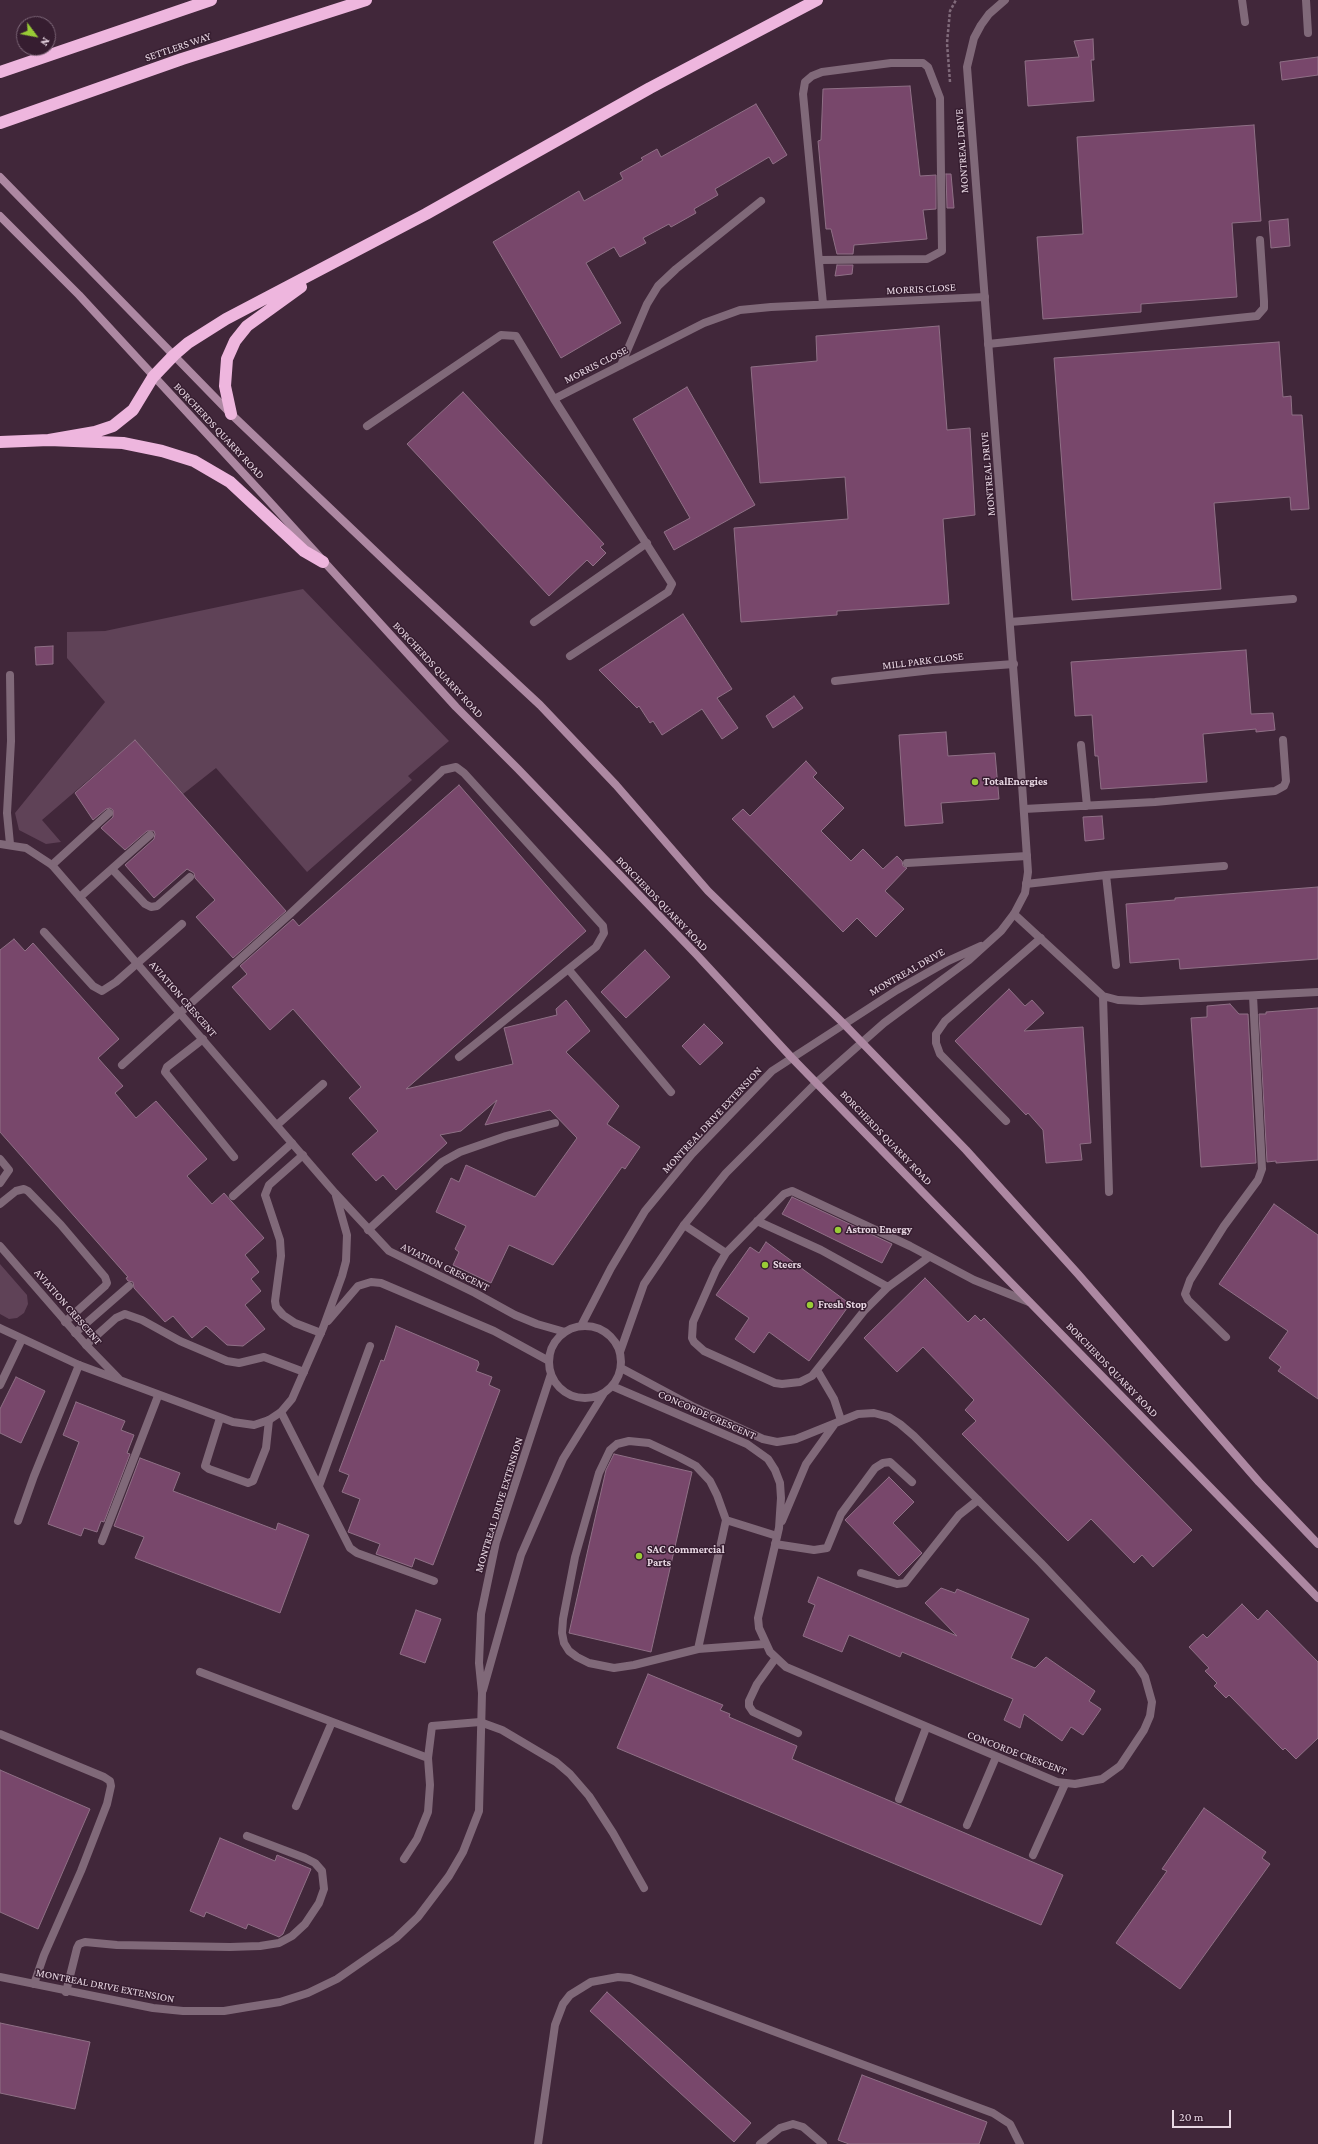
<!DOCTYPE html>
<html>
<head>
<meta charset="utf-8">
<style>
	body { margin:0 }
	#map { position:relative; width:1318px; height:2144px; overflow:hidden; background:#41273a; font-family:"Crimson Pro",serif }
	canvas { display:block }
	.north { position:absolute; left:16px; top:16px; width:40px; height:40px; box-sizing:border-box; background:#361d30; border:1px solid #7d6778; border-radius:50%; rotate:122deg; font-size:11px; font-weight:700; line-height:16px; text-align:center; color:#e8d7e3 }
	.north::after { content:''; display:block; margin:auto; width:14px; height:18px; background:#99cb36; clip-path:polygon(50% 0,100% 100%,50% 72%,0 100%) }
	.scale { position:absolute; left:1172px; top:2110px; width:59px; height:18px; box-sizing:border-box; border:2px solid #e8d7e3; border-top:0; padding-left:5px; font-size:12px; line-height:14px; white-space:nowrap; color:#e8d7e3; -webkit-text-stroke:3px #361d30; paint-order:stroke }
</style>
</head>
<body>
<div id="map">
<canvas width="1318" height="2144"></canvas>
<div class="north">N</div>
<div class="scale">20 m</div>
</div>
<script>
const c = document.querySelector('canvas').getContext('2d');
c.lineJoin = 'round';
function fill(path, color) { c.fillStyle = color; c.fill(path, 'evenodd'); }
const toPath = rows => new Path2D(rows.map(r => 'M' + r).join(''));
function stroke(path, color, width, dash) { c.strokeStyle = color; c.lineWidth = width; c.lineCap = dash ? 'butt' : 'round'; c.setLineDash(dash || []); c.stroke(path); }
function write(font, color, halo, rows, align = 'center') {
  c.font = font + ' "Crimson Pro",serif'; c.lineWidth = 3; c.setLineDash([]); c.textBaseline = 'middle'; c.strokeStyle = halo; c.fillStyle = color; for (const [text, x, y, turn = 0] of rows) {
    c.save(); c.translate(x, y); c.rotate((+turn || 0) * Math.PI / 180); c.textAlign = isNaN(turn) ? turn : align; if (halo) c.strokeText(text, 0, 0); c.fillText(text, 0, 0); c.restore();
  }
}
const green = toPath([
	[303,589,449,741,408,776,412,780,307,872,216,768,183,794,135,740,42,820,61,842,46,844,19,830,15,813,105,702,67,658,67,632,105,631],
	[0,1264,27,1295,28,1304,24,1313,17,1318,9,1319,0,1314]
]);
const building = toPath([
	[1093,39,1094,60,1091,60,1094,101,1028,106,1025,61,1079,57,1074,41,1093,39],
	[1318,57,1318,75,1282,80,1280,62,1318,57],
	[910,86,920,176,936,175,936,209,923,210,927,239,854,245,853,254,837,254,831,229,826,229,818,141,821,140,823,89,910,86],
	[756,104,787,155,773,164,769,157,715,189,718,195,694,209,696,213,671,227,669,224,643,238,646,243,620,257,614,247,586,263,621,323,561,358,493,242,579,191,584,201,623,179,620,173,643,160,641,158,657,149,661,157,756,104],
	[1254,125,1261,221,1232,223,1237,297,1141,304,1141,312,1043,319,1037,237,1083,234,1077,137,1254,125],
	[946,174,951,174,954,208,947,208,946,174],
	[1288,219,1290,246,1271,248,1269,221,1288,219],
	[837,265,853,265,852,274,835,276,837,265],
	[939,326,947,430,970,428,975,515,943,519,949,604,837,611,837,615,741,622,734,528,848,519,845,477,760,483,751,367,817,361,816,336,939,326],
	[1279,342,1283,397,1291,396,1292,415,1302,415,1309,509,1291,510,1290,497,1214,503,1221,589,1072,600,1054,358,1279,342],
	[687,387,755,505,674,550,664,532,690,518,633,419,687,387],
	[463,392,604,544,600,547,606,553,593,566,587,560,549,596,407,444,463,392],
	[683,614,732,689,717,698,738,728,722,739,702,709,662,735,653,721,650,723,639,706,637,708,599,670,683,614],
	[53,646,53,664,36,665,35,647,53,646],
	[1246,650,1251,714,1273,713,1275,730,1256,732,1256,729,1203,734,1207,782,1101,789,1098,756,1095,756,1092,715,1075,716,1071,662,1246,650],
	[794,696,803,708,773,728,766,716,794,696],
	[946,732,948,756,995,753,999,799,941,803,943,823,905,826,899,735,946,732],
	[135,740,286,911,233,958,196,917,215,900,195,878,194,873,187,869,154,898,125,865,154,839,155,834,154,831,147,831,125,850,101,828,113,817,113,810,110,808,106,809,93,820,75,793,135,740],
	[806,761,817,773,813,777,844,808,821,831,851,861,863,849,883,869,897,856,902,861,903,866,907,868,885,891,904,909,876,937,857,918,843,932,732,819,743,809,750,816,806,761],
	[459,785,586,931,406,1089,513,1064,504,1028,557,1015,556,1009,566,1000,590,1031,566,1052,619,1106,607,1124,640,1147,625,1169,622,1167,553,1265,509,1245,491,1283,453,1265,459,1252,455,1249,466,1226,436,1212,451,1178,459,1182,466,1165,535,1197,577,1138,550,1110,485,1125,497,1100,461,1131,440,1135,447,1143,396,1190,383,1175,376,1181,352,1154,378,1131,349,1098,361,1087,293,1009,270,1030,232,987,247,974,240,966,293,919,299,926,459,785],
	[1102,816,1104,839,1085,841,1083,817,1102,816],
	[1318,887,1318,959,1180,969,1179,959,1130,963,1126,904,1175,900,1175,898,1318,887],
	[14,939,25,951,33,943,119,1039,98,1058,123,1086,115,1093,136,1118,156,1101,207,1159,187,1176,212,1204,224,1193,264,1238,245,1255,259,1272,251,1279,261,1291,245,1305,265,1329,243,1346,227,1345,206,1326,192,1338,173,1316,165,1322,134,1288,133,1282,128,1281,126,1278,128,1277,0,1132,0,950,14,939],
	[645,950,670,977,626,1018,601,992,645,950],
	[1009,989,1025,1006,1032,1000,1044,1013,1024,1031,1083,1027,1091,1143,1080,1144,1082,1160,1046,1163,1043,1130,1028,1113,1026,1115,955,1041,1009,989],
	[1230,1004,1239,1014,1248,1014,1256,1163,1201,1167,1191,1018,1207,1017,1207,1006,1230,1004],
	[1318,1008,1318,1160,1276,1163,1276,1161,1267,1162,1259,1014,1266,1014,1266,1012,1318,1008],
	[704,1024,723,1043,700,1065,682,1046,704,1024],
	[792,1197,892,1244,882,1263,782,1214,792,1197],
	[1274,1204,1318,1235,1318,1399,1278,1371,1281,1367,1269,1358,1288,1331,1219,1284,1274,1204],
	[766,1242,850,1304,809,1361,769,1332,754,1353,735,1339,749,1318,716,1295,750,1247,759,1253,766,1242],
	[925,1278,968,1322,975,1315,981,1321,984,1318,1192,1530,1153,1567,1142,1555,1134,1563,1091,1519,1068,1541,962,1434,976,1421,965,1410,974,1400,923,1347,897,1372,864,1338,925,1278],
	[396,1326,478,1361,479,1364,476,1371,492,1377,489,1385,500,1390,433,1565,415,1558,412,1567,376,1554,380,1544,348,1532,360,1499,342,1492,349,1475,339,1471,381,1360,384,1361,396,1326],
	[16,1377,45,1391,21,1443,0,1433,0,1409,16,1377],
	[76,1402,125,1421,121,1430,134,1435,127,1453,130,1454,104,1522,101,1521,97,1532,84,1528,81,1536,48,1524,79,1442,63,1435,76,1402],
	[614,1454,692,1472,651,1652,569,1633,606,1470,614,1454],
	[140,1458,180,1473,173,1491,276,1530,278,1523,309,1535,280,1613,135,1558,144,1537,114,1526,140,1458],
	[889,1477,914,1502,893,1523,922,1553,899,1576,845,1520,889,1477],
	[818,1577,957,1636,925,1603,941,1588,955,1593,957,1589,1029,1619,1011,1658,1035,1668,1046,1657,1095,1691,1089,1701,1101,1709,1083,1735,1071,1727,1062,1741,1024,1714,1020,1728,1004,1720,1013,1699,902,1652,900,1657,849,1635,842,1652,803,1636,815,1605,808,1602,818,1577],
	[1242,1604,1258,1620,1267,1610,1318,1662,1318,1738,1296,1759,1285,1748,1283,1750,1229,1695,1226,1698,1214,1686,1217,1683,1205,1671,1209,1668,1189,1647,1203,1634,1207,1638,1242,1604],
	[416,1610,441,1619,425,1663,400,1654,416,1610],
	[648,1674,723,1705,720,1710,730,1714,729,1717,797,1746,792,1759,1063,1875,1041,1925,617,1748,648,1674],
	[0,1770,90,1809,38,1929,0,1912,0,1770],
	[1204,1808,1266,1852,1262,1858,1270,1864,1180,1989,1116,1943,1167,1871,1162,1869,1204,1808],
	[220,1838,275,1861,277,1855,311,1869,283,1934,279,1937,248,1924,246,1929,206,1912,204,1917,190,1911,220,1838],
	[607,1992,751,2123,734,2142,590,2011,607,1992],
	[0,2023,90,2042,75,2109,0,2093,0,2023],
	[862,2075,987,2122,979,2144,849,2144,838,2140,862,2075]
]);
const path = toPath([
	[950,82,947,43,950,11,956,0]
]);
const lane = toPath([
	[1242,0,1245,22],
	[1306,0,1308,33],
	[820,260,927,259,942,251,940,98,928,67,923,63,891,63,822,72,812,76,805,82,803,94,823,304],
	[988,344,1257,316,1264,308,1264,301,1260,240],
	[621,365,647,304,658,286,676,269,761,201],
	[367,426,501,335,516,336,554,399],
	[534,622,647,543],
	[1010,622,1293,599],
	[570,656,668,592,672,584,554,399,704,323,740,310,771,307,985,297],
	[10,675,11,741,7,813,10,844],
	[835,681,932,670,1014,664],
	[1081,745,1087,806],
	[1024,809,1155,802,1275,791,1284,786,1286,781,1283,740],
	[907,863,1027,856],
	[52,865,109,813],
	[112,869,145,904,151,907,157,906,190,877],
	[1106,875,1116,965],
	[1026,884,1106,875,1224,866],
	[80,897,150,835],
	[1014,914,1103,996,1118,1000,1141,1001,1318,992],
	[44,932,93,986,102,991,116,982,182,924],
	[569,970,671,1092],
	[1103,996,1109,1192],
	[203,1039,167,1067,165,1072,234,1157],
	[122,1065,290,914,443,770,456,767,464,773,603,926,604,933,596,947,459,1057],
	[1006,1121,940,1054,936,1043,936,1034,945,1021,1041,938],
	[277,1125,323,1084],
	[303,1155,269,1185,265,1195,280,1240,281,1256,275,1301,276,1307,283,1315,295,1323,321,1333],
	[0,1159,9,1170,0,1183],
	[233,1196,292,1143],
	[0,1204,16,1191,24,1189,28,1191,61,1225,105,1277,107,1283,105,1286,65,1322],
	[757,1221,821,1250,888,1287],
	[684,1225,726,1253,784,1194,792,1191,910,1246,974,1280,1029,1302],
	[368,1230,442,1162,460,1152,506,1136,555,1123],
	[726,1253,716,1270,693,1322,692,1338,694,1342,704,1351,775,1383,782,1384,800,1382,812,1376,864,1311,888,1287,929,1257],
	[75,1333,129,1286],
	[1226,1337,1188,1300,1185,1294,1190,1280,1224,1226,1258,1180,1262,1169,1253,996],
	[86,1345,116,1318,125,1314,142,1320,180,1341,227,1361,239,1363,264,1357,304,1372],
	[817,1370,834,1399,841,1420],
	[0,1385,22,1339],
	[281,1412,350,1548,357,1553,434,1581],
	[220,1418,205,1466,209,1469,248,1483,253,1481,266,1448,269,1420],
	[319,1486,370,1346],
	[726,1520,717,1495,710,1481,696,1466,679,1457,649,1443,629,1441,617,1444,610,1450,599,1473,575,1557,563,1619,562,1633,564,1643,569,1651,577,1657,589,1663,614,1668,634,1665,698,1649,765,1644],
	[18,1521,34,1476,79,1365],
	[102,1541,158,1396],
	[775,1544,814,1550,827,1548,841,1514,875,1468,883,1463,890,1462,912,1482],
	[861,1573,897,1584,905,1583,959,1515,978,1500],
	[698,1649,726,1520,777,1536],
	[775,1659,757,1684,749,1701,749,1706,753,1712,798,1733],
	[200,1672,428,1758],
	[0,1734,104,1777,110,1781,111,1786,107,1804,81,1871,44,1955,34,1984],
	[899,1799,926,1728],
	[296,1806,332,1722],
	[967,1825,996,1757],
	[1033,1855,1065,1784],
	[404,1859,417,1839,428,1812,430,1785,428,1758,432,1726,480,1722,502,1730,556,1762,570,1774,589,1796,613,1833,644,1888],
	[66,1992,77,1948,79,1944,85,1942,117,1945,230,1947,260,1946,279,1943,292,1936,305,1924,319,1903,324,1889,322,1871,315,1863,305,1858,247,1836],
	[538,2144,555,2025,563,2004,570,1995,591,1982,618,1977,630,1978,644,1983,993,2113,1010,2124,1020,2144],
	[760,2144,780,2128,793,2124,803,2127,823,2144]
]);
const street = toPath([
	[0,844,26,848,52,865,335,1193,389,1251,475,1293,515,1315,537,1324,565,1332],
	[0,1246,86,1345,120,1380],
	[328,1321,358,1286,371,1282,381,1283,494,1331,549,1361],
	[581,1326,611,1268,645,1211,692,1154,772,1071,897,990,948,961,981,946],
	'549 1362a36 36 0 1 1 72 0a36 36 0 1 1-72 0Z',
	[0,1328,79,1365,233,1422,254,1425,269,1420,281,1412,292,1399,323,1328,342,1276,346,1261,347,1235,336,1196],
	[620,1352,644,1284,684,1225,726,1173,816,1083,884,1023,969,960,1001,931,1014,914,1025,893,1028,872,1021,770,967,67,974,38,981,25,989,14,1005,0],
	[612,1386,747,1444,768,1459,775,1470,780,1483,781,1498,779,1528,758,1618,759,1628,770,1652,786,1667,1057,1782,1075,1784,1102,1779,1120,1766,1144,1730,1150,1716,1152,1702,1145,1677,1138,1666,1041,1563,914,1436,900,1424,889,1417,874,1413,858,1414,796,1439,777,1442,763,1439,694,1407,621,1368],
	[782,1521,806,1464,834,1425],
	[483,1690,521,1555,563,1459,604,1393],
	[0,1977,153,2008,183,2011,224,2011,248,2007,280,2002,308,1993,337,1979,396,1938,418,1917,449,1876,463,1852,479,1811,482,1693,479,1663,481,1614,496,1542,551,1374]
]);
const secondary = toPath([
	[0,177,231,414,401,576,540,705,616,785,708,891,843,1023,966,1150,1078,1274,1259,1482,1318,1544],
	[0,216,79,295,268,500,456,707,518,769,696,954,792,1058,1318,1598]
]);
const highway = toPath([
	[0,72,211,0],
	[0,123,182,59,366,0],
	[231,414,225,386,227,359,235,341,247,326,301,287],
	[49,440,95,432,113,426,133,410,153,377,174,355,188,343,226,319,426,214,650,88,817,0],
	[0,442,49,440,123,443,162,451,194,461,230,482,304,551,323,562]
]);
const markers = [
	[975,782,4,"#99cb36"],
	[838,1230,4,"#99cb36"],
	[765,1265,4,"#99cb36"],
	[810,1305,4,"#99cb36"],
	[639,1556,4,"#99cb36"]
];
const streetNames = [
	["SETTLERS WAY",178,47,-19],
	["MONTREAL DRIVE",962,151,-94],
	["MORRIS CLOSE",921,289,-3],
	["MORRIS CLOSE",596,365,-27],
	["BORCHERDS QUARRY ROAD",219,431,47],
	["MONTREAL DRIVE",988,474,-95],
	["MILL PARK CLOSE",923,661,-7],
	["BORCHERDS QUARRY ROAD",438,670,47],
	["BORCHERDS QUARRY ROAD",662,904,46],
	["MONTREAL DRIVE",907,972,-30],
	["AVIATION CRESCENT",183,999,49],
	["MONTREAL DRIVE EXTENSION",712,1120,-47],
	["BORCHERDS QUARRY ROAD",886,1138,46],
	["AVIATION CRESCENT",445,1267,26],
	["AVIATION CRESCENT",68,1307,49],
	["BORCHERDS QUARRY ROAD",1112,1370,46],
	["CONCORDE CRESCENT",707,1415,24],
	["MONTREAL DRIVE EXTENSION",499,1505,-73],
	["CONCORDE CRESCENT",1017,1753,21],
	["MONTREAL DRIVE EXTENSION",105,1986,11]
];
const poiNames = [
	["TotalEnergies",983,782],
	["Astron Energy",846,1230],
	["Steers",773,1265],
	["Fresh Stop",818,1305],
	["SAC Commercial",647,1550],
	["Parts",647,1563]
];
fill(green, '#5f4257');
fill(building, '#78476b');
stroke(building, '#8f7086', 1);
stroke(path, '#816b7b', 2.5, [3, 2]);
stroke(lane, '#806979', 8);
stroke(street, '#806979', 8);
stroke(secondary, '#ad88a2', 8);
stroke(highway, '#eeb6de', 12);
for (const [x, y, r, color] of markers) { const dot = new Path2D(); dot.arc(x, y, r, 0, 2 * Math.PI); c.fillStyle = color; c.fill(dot); stroke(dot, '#361d30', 1.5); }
write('11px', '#e8d7e3', '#361d30', streetNames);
write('bold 11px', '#e8d7e3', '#361d30', poiNames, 'left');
</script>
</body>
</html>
